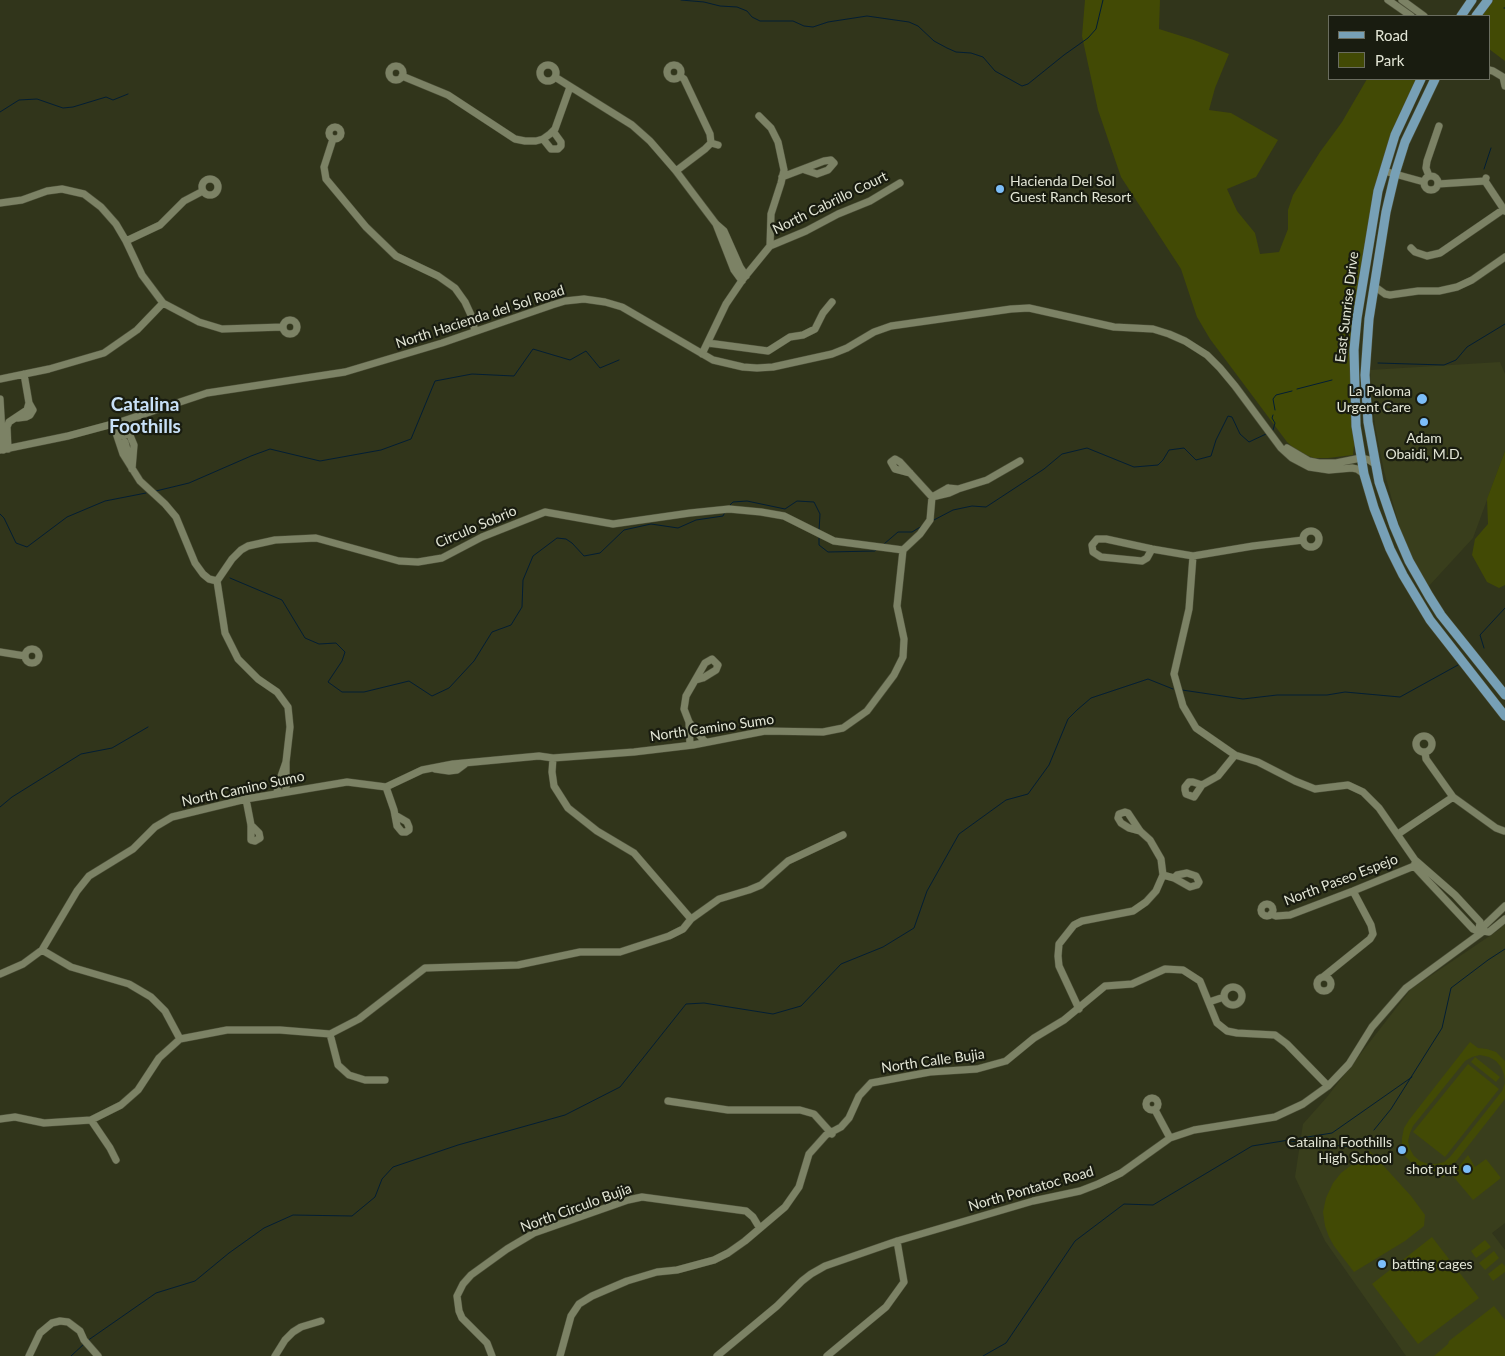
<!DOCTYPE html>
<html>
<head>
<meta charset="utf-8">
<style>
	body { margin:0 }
	#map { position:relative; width:1505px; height:1356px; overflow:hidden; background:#31351b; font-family:Lato,sans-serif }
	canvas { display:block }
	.legend { position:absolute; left:1328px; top:15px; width:162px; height:65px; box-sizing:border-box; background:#191c10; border:1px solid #6a6d5f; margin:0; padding:6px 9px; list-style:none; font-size:15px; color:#e3e6d6 }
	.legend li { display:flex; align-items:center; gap:10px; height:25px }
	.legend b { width:25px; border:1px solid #6a6d5f }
</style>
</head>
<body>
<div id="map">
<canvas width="1505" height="1356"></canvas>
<ul class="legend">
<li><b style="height:6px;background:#77a0b6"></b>Road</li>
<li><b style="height:14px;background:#424a05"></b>Park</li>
</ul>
</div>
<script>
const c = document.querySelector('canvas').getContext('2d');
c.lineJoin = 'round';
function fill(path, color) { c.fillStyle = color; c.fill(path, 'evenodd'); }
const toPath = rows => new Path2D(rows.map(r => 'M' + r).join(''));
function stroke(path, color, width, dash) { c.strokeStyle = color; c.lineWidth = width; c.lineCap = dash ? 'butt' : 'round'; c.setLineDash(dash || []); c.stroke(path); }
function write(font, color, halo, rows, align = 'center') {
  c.font = font + ' Lato,sans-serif'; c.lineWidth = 4.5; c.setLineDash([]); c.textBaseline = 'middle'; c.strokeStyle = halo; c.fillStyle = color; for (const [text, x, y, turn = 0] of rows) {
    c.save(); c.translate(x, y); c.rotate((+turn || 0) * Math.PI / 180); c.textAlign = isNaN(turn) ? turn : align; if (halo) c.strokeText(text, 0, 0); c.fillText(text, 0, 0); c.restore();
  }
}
const built = toPath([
	[1500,362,1505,374,1505,451,1473,538,1428,587,1413,560,1401,532,1384,471,1375,426,1370,370],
	[1505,922,1505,1223,1492,1233,1505,1250,1505,1356,1406,1356,1325,1241,1295,1177,1303,1124,1327,1097,1411,989,1500,929]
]);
const green = toPath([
	[1085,0,1160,0,1159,29,1194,40,1229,54,1215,88,1209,110,1231,113,1278,140,1256,177,1227,189,1237,211,1255,233,1260,254,1279,252,1288,229,1288,210,1293,195,1320,152,1342,122,1367,79,1420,79,1390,151,1357,318,1356,426,1353,455,1328,458,1314,458,1298,452,1287,442,1210,339,1197,317,1181,269,1121,177,1098,110,1082,36],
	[1493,0,1505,0,1505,61,1489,49,1489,16,1482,16],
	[1505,451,1505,585,1499,588,1487,582,1472,555,1475,539,1488,524,1487,499],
	[1470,1042,1478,1048,1487,1049,1496,1052,1505,1061,1505,1099,1443,1178,1436,1171,1421,1169,1413,1164,1406,1157,1402,1148,1402,1138,1404,1128,1409,1120],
	[1480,1055,1489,1057,1496,1061,1501,1067,1504,1075,1505,1083,1502,1091,1450,1157,1444,1162,1436,1164,1428,1164,1420,1161,1414,1156,1410,1149,1408,1141,1410,1133,1413,1126,1465,1061,1472,1057],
	[1475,1057,1500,1077,1496,1082,1471,1062],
	[1468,1064,1499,1089,1445,1157,1413,1132],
	[1370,1151,1411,1196,1425,1215,1424,1226,1405,1241,1354,1272,1334,1246,1329,1237,1325,1226,1323,1212,1326,1198,1333,1183,1341,1173],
	[1468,1155,1475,1167,1486,1159,1501,1178,1473,1200,1452,1175],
	[1432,1237,1479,1298,1418,1344,1372,1284],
	[1485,1240,1491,1247,1476,1258,1471,1251],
	[1494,1251,1499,1258,1485,1270,1479,1263],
	[1502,1263,1505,1266,1505,1272,1493,1281,1488,1274],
	[1494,1306,1505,1320,1505,1356,1434,1356,1448,1344,1449,1341]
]);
const stream = toPath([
	[681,0,704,2,720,6,737,7,747,11,752,17,760,21,793,21,804,26,813,27,828,22,867,16,909,22,918,26,934,41,947,48,956,52,971,53,983,57,995,71,1022,86,1028,84,1064,55,1088,38,1096,29,1103,0],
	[1504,8,1505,8],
	[0,112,19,100,37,99,63,108,73,107,106,97,113,100,128,94],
	[1484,169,1491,148],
	[1378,363,1444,365,1456,360,1467,347,1505,324],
	[1297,389,1332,380],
	[1275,410,1273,399,1276,395,1292,391],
	[1273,430,1275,423,1272,418,1273,415],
	[156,491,189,483,251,456,270,449,320,461,381,450,411,439,435,381,472,374,514,376,533,349,570,360,586,351,600,368,619,360],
	[730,505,733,502,747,501,785,509,797,501,814,502,820,514,819,531],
	[0,514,4,518,16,543,27,547,67,517,105,501,146,493],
	[932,521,953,510,972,506,986,507,1044,469,1062,454,1087,448,1134,467,1158,465,1163,460,1169,450,1184,448,1196,460,1211,456,1216,440,1228,416,1232,417,1240,434,1249,442,1266,434],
	[819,538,819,545,828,552,875,551,877,549],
	[884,544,898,532,912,532,922,526],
	[230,578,282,600,305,638,319,644,336,643,345,652,342,661,328,682,342,692,364,692,409,681,432,696,449,688,474,661,492,632,511,625,522,607,523,580,533,556,557,538,566,539,572,543,584,556,600,553,624,530,651,524,678,528,696,520,723,516,725,512],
	[1484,648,1480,635,1505,608],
	[1182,690,1243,699,1277,695,1327,695,1345,692,1400,697,1458,665],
	[0,807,12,797,81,754,112,748,148,727],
	[1374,1130,1391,1109,1442,1028,1451,988,1488,960,1505,949],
	[1288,1141,1352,1147,1368,1136],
	[87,1341,156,1293,195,1281,229,1253,264,1228,293,1215,352,1216,375,1197,382,1179,393,1167,458,1145,565,1115,620,1087,686,1004,704,1003,773,1014,801,1006,841,964,883,947,914,928,927,891,959,834,1006,800,1028,794,1049,765,1068,719,1077,710,1091,698,1148,679,1173,689],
	[71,1356,84,1344],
	[983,1356,1006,1343,1075,1241,1124,1204,1153,1205,1252,1146,1332,1133,1412,1077]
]);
const minor = toPath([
	[1388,0,1411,16],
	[1402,0,1424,16],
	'667 72a7 7 0 1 1 14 0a7 7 0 1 1-14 0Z',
	'540 73a8 8 0 1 1 16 0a8 8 0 1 1-16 0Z',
	'389 73a7 7 0 1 1 14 0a7 7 0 1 1-14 0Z',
	[1489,70,1493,71,1503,77,1505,86],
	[402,76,448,95,515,139,525,141,536,141,543,139,550,134,555,129,570,87],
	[555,77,632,125,650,141,676,171,716,224,724,231,740,267,746,276],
	'329 133a6 6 0 1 1 12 0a6 6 0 1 1-12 0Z',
	[333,139,324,167,326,179,366,227,396,256,438,276,455,288,465,302,471,315,475,331],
	[543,139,551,149,558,149,561,146,561,142,553,131],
	[711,143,718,145],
	[676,171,705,149,711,143,710,134,684,79,680,76],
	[1384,171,1424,182],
	'1424 183a7 7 0 1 1 14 0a7 7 0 1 1-14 0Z',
	[1429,176,1426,168,1427,161,1439,126],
	[782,177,824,161,831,160,834,163,828,170,817,174,805,170],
	'202 187a8 8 0 1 1 16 0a8 8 0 1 1-16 0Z',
	[1485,181,1505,211],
	[1438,184,1485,181,1486,178],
	[0,203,22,200,47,191,62,189,84,194,101,207,116,224,126,241,142,275,163,303,199,322,222,329,283,327],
	[716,224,734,270,742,281],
	[126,241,160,225,184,201,203,191],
	[770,246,806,231,838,214,870,201,900,183],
	[1411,248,1415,252,1427,256,1440,253,1504,209],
	[1374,286,1385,294,1390,295,1418,291,1439,291,1457,287,1472,280,1505,257],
	'283 327a7 7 0 1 1 14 0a7 7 0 1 1-14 0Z',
	[708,343,768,351,790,337,803,335,815,329,823,313,832,302],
	[702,354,726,304,743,279,770,246,771,214,781,183,784,170,778,142,771,128,759,116],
	[0,379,49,369,104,353,137,330,163,303],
	[0,399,3,450],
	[18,418,26,417,30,415,33,410,29,403,24,374],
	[124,421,134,445,132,469],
	[119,422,124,436],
	[113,424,123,454,140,481,165,504,176,517,195,563,203,574,209,579,217,581],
	[125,442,130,461],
	[1287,448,1309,461,1319,463,1336,463,1361,458,1369,460,1375,464],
	[8,449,7,427,9,422,27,410,29,403],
	[0,450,68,436,120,422,207,393,345,372,442,343,552,305,565,301,584,299,605,302,622,307,713,360,743,367,757,368,773,367,832,354,847,348,874,332,891,326,1011,309,1029,308,1114,327,1153,329,1169,334,1185,341,1207,355,1220,368,1235,386,1281,448,1292,458,1309,467,1329,470,1352,468,1357,469,1364,474],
	[948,488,958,489,949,493,932,497,948,488],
	[958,489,987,480,1020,461],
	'1303 539a8 8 0 1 1 16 0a8 8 0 1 1-16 0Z',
	[1152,549,1147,558,1142,561,1101,557,1093,552,1092,545,1097,539,1106,539,1152,549,1193,556,1253,546,1303,540],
	[1193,556,1189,609,1174,674,1183,706,1196,728,1235,755,1258,762,1295,781,1315,789,1348,785,1363,792,1379,808,1415,860,1455,895,1480,922,1479,930],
	'25 656a7 7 0 1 1 14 0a7 7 0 1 1-14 0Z',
	[0,652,25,656],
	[689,722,684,709,686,696,705,663,712,659,718,665,716,670,703,678,696,680],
	'1416 744a8 8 0 1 1 16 0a8 8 0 1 1-16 0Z',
	[690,745,689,722,705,742],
	[1425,752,1426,759,1453,797,1496,828,1504,831],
	[553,758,552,772,554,786,568,808,597,831,634,853,691,919],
	[286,762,290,727,288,707,277,692,258,679,238,659,225,633,217,581,232,559,241,550,248,546,275,540,316,538,399,561,418,562,442,558,482,537,545,512,613,524,690,513,729,509,761,512,784,516,834,541,903,550],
	[435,769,449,771,457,770,465,764],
	[1202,785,1193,782,1189,782,1185,787,1185,790,1186,794,1194,797,1202,785,1218,776,1235,755],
	[386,787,394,810,397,826,402,832,406,832,409,830,409,827,407,822,395,815],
	[277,793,278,785,286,762,286,792],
	[246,799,251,825,251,840,255,841,260,838,259,833,251,825],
	[1398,834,1453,797],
	[1415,863,1414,866,1426,879,1473,929,1480,932],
	[1163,875,1174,878,1190,887,1197,885,1199,882,1196,876,1187,873,1177,875,1174,878],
	'1261 910a6 6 0 1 1 12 0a6 6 0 1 1-12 0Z',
	[1271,914,1276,916,1290,915,1353,891,1419,864],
	[1483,931,1489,932,1505,919],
	[42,950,71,967,129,984,151,997,165,1011,180,1039],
	[0,974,23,964,42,950,77,891,89,876,133,849,155,827,172,817,246,799,347,782,386,787,422,770,453,764,539,756,553,758,634,752,693,745,765,731,823,732,843,728,867,711,894,675,903,657,904,639,897,606,903,550,920,534,930,520,932,497,900,462,895,459,891,462,895,469,910,473],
	'1317 984a7 7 0 1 1 14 0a7 7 0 1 1-14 0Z',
	[1323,977,1370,939,1373,934,1371,925,1353,891],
	'1224 996a9 9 0 1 1 18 0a9 9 0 1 1-18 0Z',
	[1209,1002,1224,997],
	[1079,1009,1059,966,1058,956,1059,944,1074,925,1082,921,1133,911,1146,902,1156,891,1163,875,1161,859,1150,840,1140,831,1128,813,1125,812,1119,814,1118,818,1121,823,1129,828,1140,831],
	[330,1034,338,1065,349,1075,365,1080,385,1080],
	'1146 1104a6 6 0 1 1 12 0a6 6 0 1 1-12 0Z',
	[668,1101,728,1110,800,1110,814,1114,832,1134],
	[1155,1110,1170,1138],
	[0,1119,15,1117,44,1123,91,1120,121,1105,138,1090,159,1058,180,1039,227,1030,280,1030,330,1034,359,1019,425,968,518,965,580,952,620,952,669,936,683,929,691,919,719,899,749,890,761,885,788,861,843,835],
	[91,1120,110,1148,116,1160],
	[29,1356,40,1333,52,1323,60,1321,68,1322,80,1331,84,1340,98,1356],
	[275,1356,285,1340,293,1332,301,1327,321,1321],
	[492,1356,487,1343,462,1318,459,1311,457,1296,463,1284,471,1275,507,1249,534,1233,628,1200,642,1197,746,1211,753,1217,759,1227],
	[560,1356,571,1316,579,1304,592,1296,627,1281,657,1272,677,1270,714,1260,728,1253,745,1241,785,1207,799,1187,809,1154,826,1135,841,1127,849,1118,859,1096,871,1083,930,1072,977,1069,1006,1061,1034,1038,1064,1020,1105,986,1132,984,1165,969,1183,970,1200,981,1217,1023,1227,1031,1237,1033,1275,1035,1287,1044,1328,1086],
	[717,1356,777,1306,802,1281,811,1274,825,1266,897,1241,1033,1201,1080,1191,1098,1184,1121,1173,1170,1138,1194,1130,1275,1117,1303,1104,1328,1086,1349,1064,1372,1027,1406,988,1481,933,1484,926,1505,906],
	[827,1356,886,1307,904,1282,897,1241]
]);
const major = toPath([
	[1461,16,1472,0],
	[1476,16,1488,0],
	[1421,79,1395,135,1378,191,1357,318,1354,350,1356,426,1364,474,1374,508,1390,549,1403,575,1430,620,1505,716],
	[1435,79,1405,142,1395,174,1386,212,1369,319,1365,375,1368,422,1379,482,1394,526,1409,561,1429,596,1441,615,1505,695]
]);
const markers = [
	[1000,189,5,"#7cbef9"],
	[1422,399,6,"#7cbef9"],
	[1424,422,5,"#7cbef9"],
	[1402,1150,5,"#7cbef9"],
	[1467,1169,5,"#7cbef9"],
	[1382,1264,5,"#7cbef9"]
];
const poiNames = [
	["Hacienda Del Sol",1010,181,"left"],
	["Guest Ranch Resort",1010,197,"left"],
	["La Paloma",1411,391],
	["Urgent Care",1411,407],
	["Adam",1424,438,"center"],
	["Obaidi, M.D.",1424,454,"center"],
	["Catalina Foothills",1392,1142],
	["High School",1392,1158],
	["shot put",1457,1169],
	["batting cages",1392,1264,"left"]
];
const streetNames = [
	["North Cabrillo Court",830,203,-26],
	["East Sunrise Drive",1347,307,-83],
	["North Hacienda del Sol Road",480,317,-18],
	["Circulo Sobrio",476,527,-23],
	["North Camino Sumo",712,728,-8],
	["North Camino Sumo",243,789,-12],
	["North Paseo Espejo",1341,880,-21],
	["North Calle Bujia",933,1061,-8],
	["North Pontatoc Road",1031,1189,-16],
	["North Circulo Bujia",576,1208,-20]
];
const districtNames = [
	["Catalina",145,405],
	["Foothills",145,427]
];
fill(built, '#393e1c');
fill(green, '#424a05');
stroke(stream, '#031e34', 1);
stroke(minor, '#4e513a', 8);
stroke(major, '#4e513a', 10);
stroke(minor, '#7c8265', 7);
stroke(major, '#77a0b6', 9);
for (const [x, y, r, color] of markers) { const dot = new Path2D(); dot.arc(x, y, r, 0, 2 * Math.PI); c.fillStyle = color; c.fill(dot); stroke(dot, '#191c10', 2); }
write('14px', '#e3e6d6', '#191c10', poiNames, 'right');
write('14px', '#e3e6d6', '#191c10', streetNames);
write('bold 19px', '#c8e0f7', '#191c10', districtNames);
</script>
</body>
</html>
